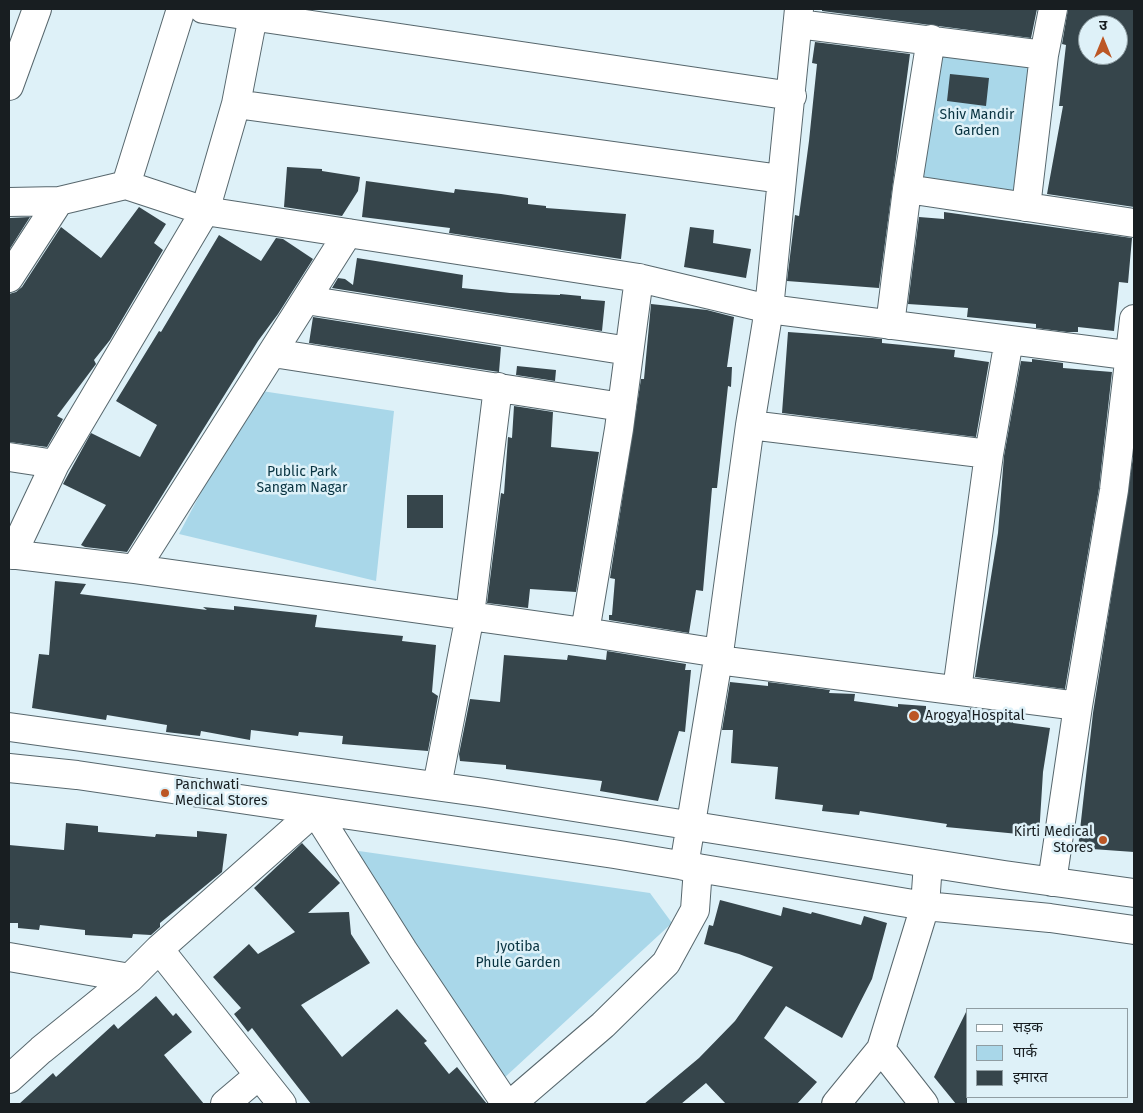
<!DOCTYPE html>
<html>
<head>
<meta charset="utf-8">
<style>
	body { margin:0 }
	#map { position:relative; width:1143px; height:1113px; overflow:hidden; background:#def1f8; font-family:"Fira Sans","Noto Sans Devanagari",sans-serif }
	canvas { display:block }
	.frame { position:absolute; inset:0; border:10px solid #181e21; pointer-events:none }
	.legend { position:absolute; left:966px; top:1008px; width:162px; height:90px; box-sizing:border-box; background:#def1f8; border:1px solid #8f9da2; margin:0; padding:6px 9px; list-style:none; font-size:15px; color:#181e21 }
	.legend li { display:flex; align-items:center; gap:10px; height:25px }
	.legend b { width:25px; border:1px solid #8f9da2 }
	.north { position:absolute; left:1078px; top:15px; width:50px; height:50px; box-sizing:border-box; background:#def1f8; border:1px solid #8f9da2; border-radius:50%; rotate:0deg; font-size:14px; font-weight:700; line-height:20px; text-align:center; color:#181e21 }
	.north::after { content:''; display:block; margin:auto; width:18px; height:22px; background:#bc5725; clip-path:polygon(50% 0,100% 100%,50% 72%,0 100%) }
</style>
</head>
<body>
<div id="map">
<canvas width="1143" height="1113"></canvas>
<div class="frame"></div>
<ul class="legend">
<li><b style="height:6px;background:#fff"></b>सड़क</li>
<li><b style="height:14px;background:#a9d7e9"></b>पार्क</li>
<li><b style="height:14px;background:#36454b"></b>इमारत</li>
</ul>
<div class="north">उ</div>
</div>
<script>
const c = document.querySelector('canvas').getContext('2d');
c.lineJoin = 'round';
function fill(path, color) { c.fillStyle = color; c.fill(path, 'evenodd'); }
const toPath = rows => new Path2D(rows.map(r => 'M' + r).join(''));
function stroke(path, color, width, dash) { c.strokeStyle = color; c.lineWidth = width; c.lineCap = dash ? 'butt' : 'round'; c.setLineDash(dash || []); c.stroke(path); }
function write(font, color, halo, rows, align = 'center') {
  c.font = font + ' "Fira Sans",sans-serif'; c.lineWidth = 5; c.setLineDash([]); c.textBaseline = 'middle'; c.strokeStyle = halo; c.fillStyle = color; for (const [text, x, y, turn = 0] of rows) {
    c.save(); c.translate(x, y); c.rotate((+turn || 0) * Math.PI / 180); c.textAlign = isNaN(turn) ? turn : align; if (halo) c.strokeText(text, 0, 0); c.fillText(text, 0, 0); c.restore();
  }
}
const green = toPath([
	[932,48,1040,63,1022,197,914,183],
	[255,390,394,411,376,581,179,534],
	[352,850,650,893,672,923,503,1079]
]);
const building = toPath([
	[822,9,1037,9,1031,38,822,11],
	[1068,9,1134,9,1134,207,1047,194,1063,106,1059,106,1066,45,1062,44],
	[1088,25,1118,25,1118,55,1088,55],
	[815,42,910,54,879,288,787,281,795,215,799,216,809,141,817,64,812,63],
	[950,74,989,78,986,106,947,101],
	[287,167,322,169,322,171,360,177,358,191,342,216,284,207],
	[366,181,454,193,455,189,501,194,528,198,528,204,546,206,546,208,626,214,621,259,449,233,450,228,362,217],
	[139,207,166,224,154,243,163,250,110,340,94,360,96,364,57,416,63,419,47,447,9,442,9,294,16,292,22,287,61,227,101,258],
	[944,212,1132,238,1128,283,1119,282,1114,331,1078,327,1078,332,1067,332,1036,328,1036,324,967,317,968,308,908,304,919,217,944,219],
	[30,217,9,250,9,218],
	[690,227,714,230,713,243,751,249,746,278,684,267],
	[219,235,261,261,276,238,283,239,313,259,278,314,258,341,127,552,85,547,81,545,106,505,63,484,91,433,140,457,157,425,116,401,159,331,161,332],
	[357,258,463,275,462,288,510,293,560,295,560,294,581,296,581,299,605,301,602,331,332,288,338,278,345,279,353,285],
	[651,304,707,310,734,317,727,367,732,367,731,387,728,386,717,488,712,488,703,591,696,590,689,633,609,620,609,615,612,615,615,579,610,578,641,379,644,379],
	[313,317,501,347,499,372,309,343],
	[788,332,872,338,882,339,882,343,955,350,954,357,989,362,976,437,782,413],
	[1032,359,1063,363,1063,368,1112,372,1099,488,1065,689,975,677,998,533,1004,456,1021,361,1032,362],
	[517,366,556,370,555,381,516,375],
	[514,406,553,412,551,447,599,452,576,592,530,589,528,608,487,603,501,493,504,494,508,437,512,438],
	[1134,451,1134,852,1078,848,1093,713],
	[407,495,443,495,443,528,407,528],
	[55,581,86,584,80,594,207,610,203,607,234,610,234,606,317,615,315,627,403,636,402,641,436,645,432,692,438,696,428,751,342,744,343,736,299,732,298,736,251,730,250,740,201,731,200,736,166,732,167,725,107,715,106,720,32,708,39,654,49,655],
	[607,651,686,664,685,670,691,670,685,732,679,731,658,801,600,791,602,781,506,769,506,765,460,761,459,754,470,699,500,702,504,655,567,660,568,655,606,660],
	[730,682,768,686,768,682,830,690,829,693,855,694,854,701,898,707,898,704,926,706,926,713,965,716,966,710,970,710,970,708,1014,714,1013,723,1050,728,1043,772,1039,836,946,827,947,824,860,811,859,815,822,811,823,805,775,799,778,767,731,763,733,730,722,730],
	[66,823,98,826,98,832,155,837,156,834,197,837,197,831,227,834,222,872,160,923,160,927,151,935,133,934,132,938,85,935,85,930,40,925,39,930,18,928,18,923,9,923,9,845,64,850],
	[302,843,340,883,308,913,349,912,351,934,370,963,301,1005,342,1057,397,1009,427,1041,424,1043,449,1074,457,1067,487,1104,311,1104,252,1028,248,1032,234,1014,241,1008,213,977,249,944,258,954,295,932,254,888],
	[720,900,781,916,783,907,811,914,812,912,861,925,864,916,887,923,872,979,842,1038,786,1006,764,1038,817,1082,797,1104,726,1104,706,1083,681,1104,644,1104,699,1058,735,1021,773,967,739,954,704,944,709,925,713,926],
	[156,996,173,1016,176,1013,192,1032,164,1055,204,1104,19,1104,53,1073,56,1077,114,1024,118,1029],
	[967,1010,967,1104,956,1104,934,1077]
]);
const minor = toPath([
	[203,9,792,96],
	[798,24,1044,55],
	[9,86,37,9],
	[236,104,781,179],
	[126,185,181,9],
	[907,189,1134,223],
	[9,202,59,201],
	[1026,207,1044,55,1053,9],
	[9,278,59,201,126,185,205,211,639,278,769,309,1134,356],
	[306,300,629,351],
	[890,325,907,189,931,39],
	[273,353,622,407],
	[750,425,989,454],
	[9,457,55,464],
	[9,554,135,569,591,633,719,653],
	[12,555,55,464,205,211,236,104,253,16],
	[135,569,348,233],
	[585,632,619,429,639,278],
	[718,660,1078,706],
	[957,690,989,454,1009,340],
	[9,727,485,793,1004,875,1134,893],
	[9,768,77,775,614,854,925,906,1050,918,1134,930],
	[437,786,470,615,498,387],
	[684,866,719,653,750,425,769,309,799,9],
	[1052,882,1078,706,1114,490,1134,319],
	[159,949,282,1104],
	[9,957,130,978],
	[881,1049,924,1104],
	[9,1079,41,1050,130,978,159,949,315,811,403,950,506,1104],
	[225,1104,258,1076],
	[511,1104,603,1025,666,963,695,910,698,868],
	[836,1104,881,1049,925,906,928,863]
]);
const markers = [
	[914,716,6,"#bc5725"],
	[165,793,5,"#bc5725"],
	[1103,840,5,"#bc5725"]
];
const parkNames = [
	["Shiv Mandir",977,115],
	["Garden",977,131],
	["Public Park",302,472],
	["Sangam Nagar",302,488],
	["Jyotiba",518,947],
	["Phule Garden",518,963]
];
const poiNames = [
	["Arogya Hospital",925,716],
	["Panchwati",175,785],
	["Medical Stores",175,801],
	["Kirti Medical",1093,832,"right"],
	["Stores",1093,848,"right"]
];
fill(green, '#a9d7e9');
fill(building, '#36454b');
stroke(minor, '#57676d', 30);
stroke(minor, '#fff', 28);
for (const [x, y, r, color] of markers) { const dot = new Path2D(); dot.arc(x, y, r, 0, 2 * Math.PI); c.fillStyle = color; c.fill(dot); stroke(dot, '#def1f8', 2); }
write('14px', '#083341', '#def1f8', parkNames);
write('14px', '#181e21', '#def1f8', poiNames, 'left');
</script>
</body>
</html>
